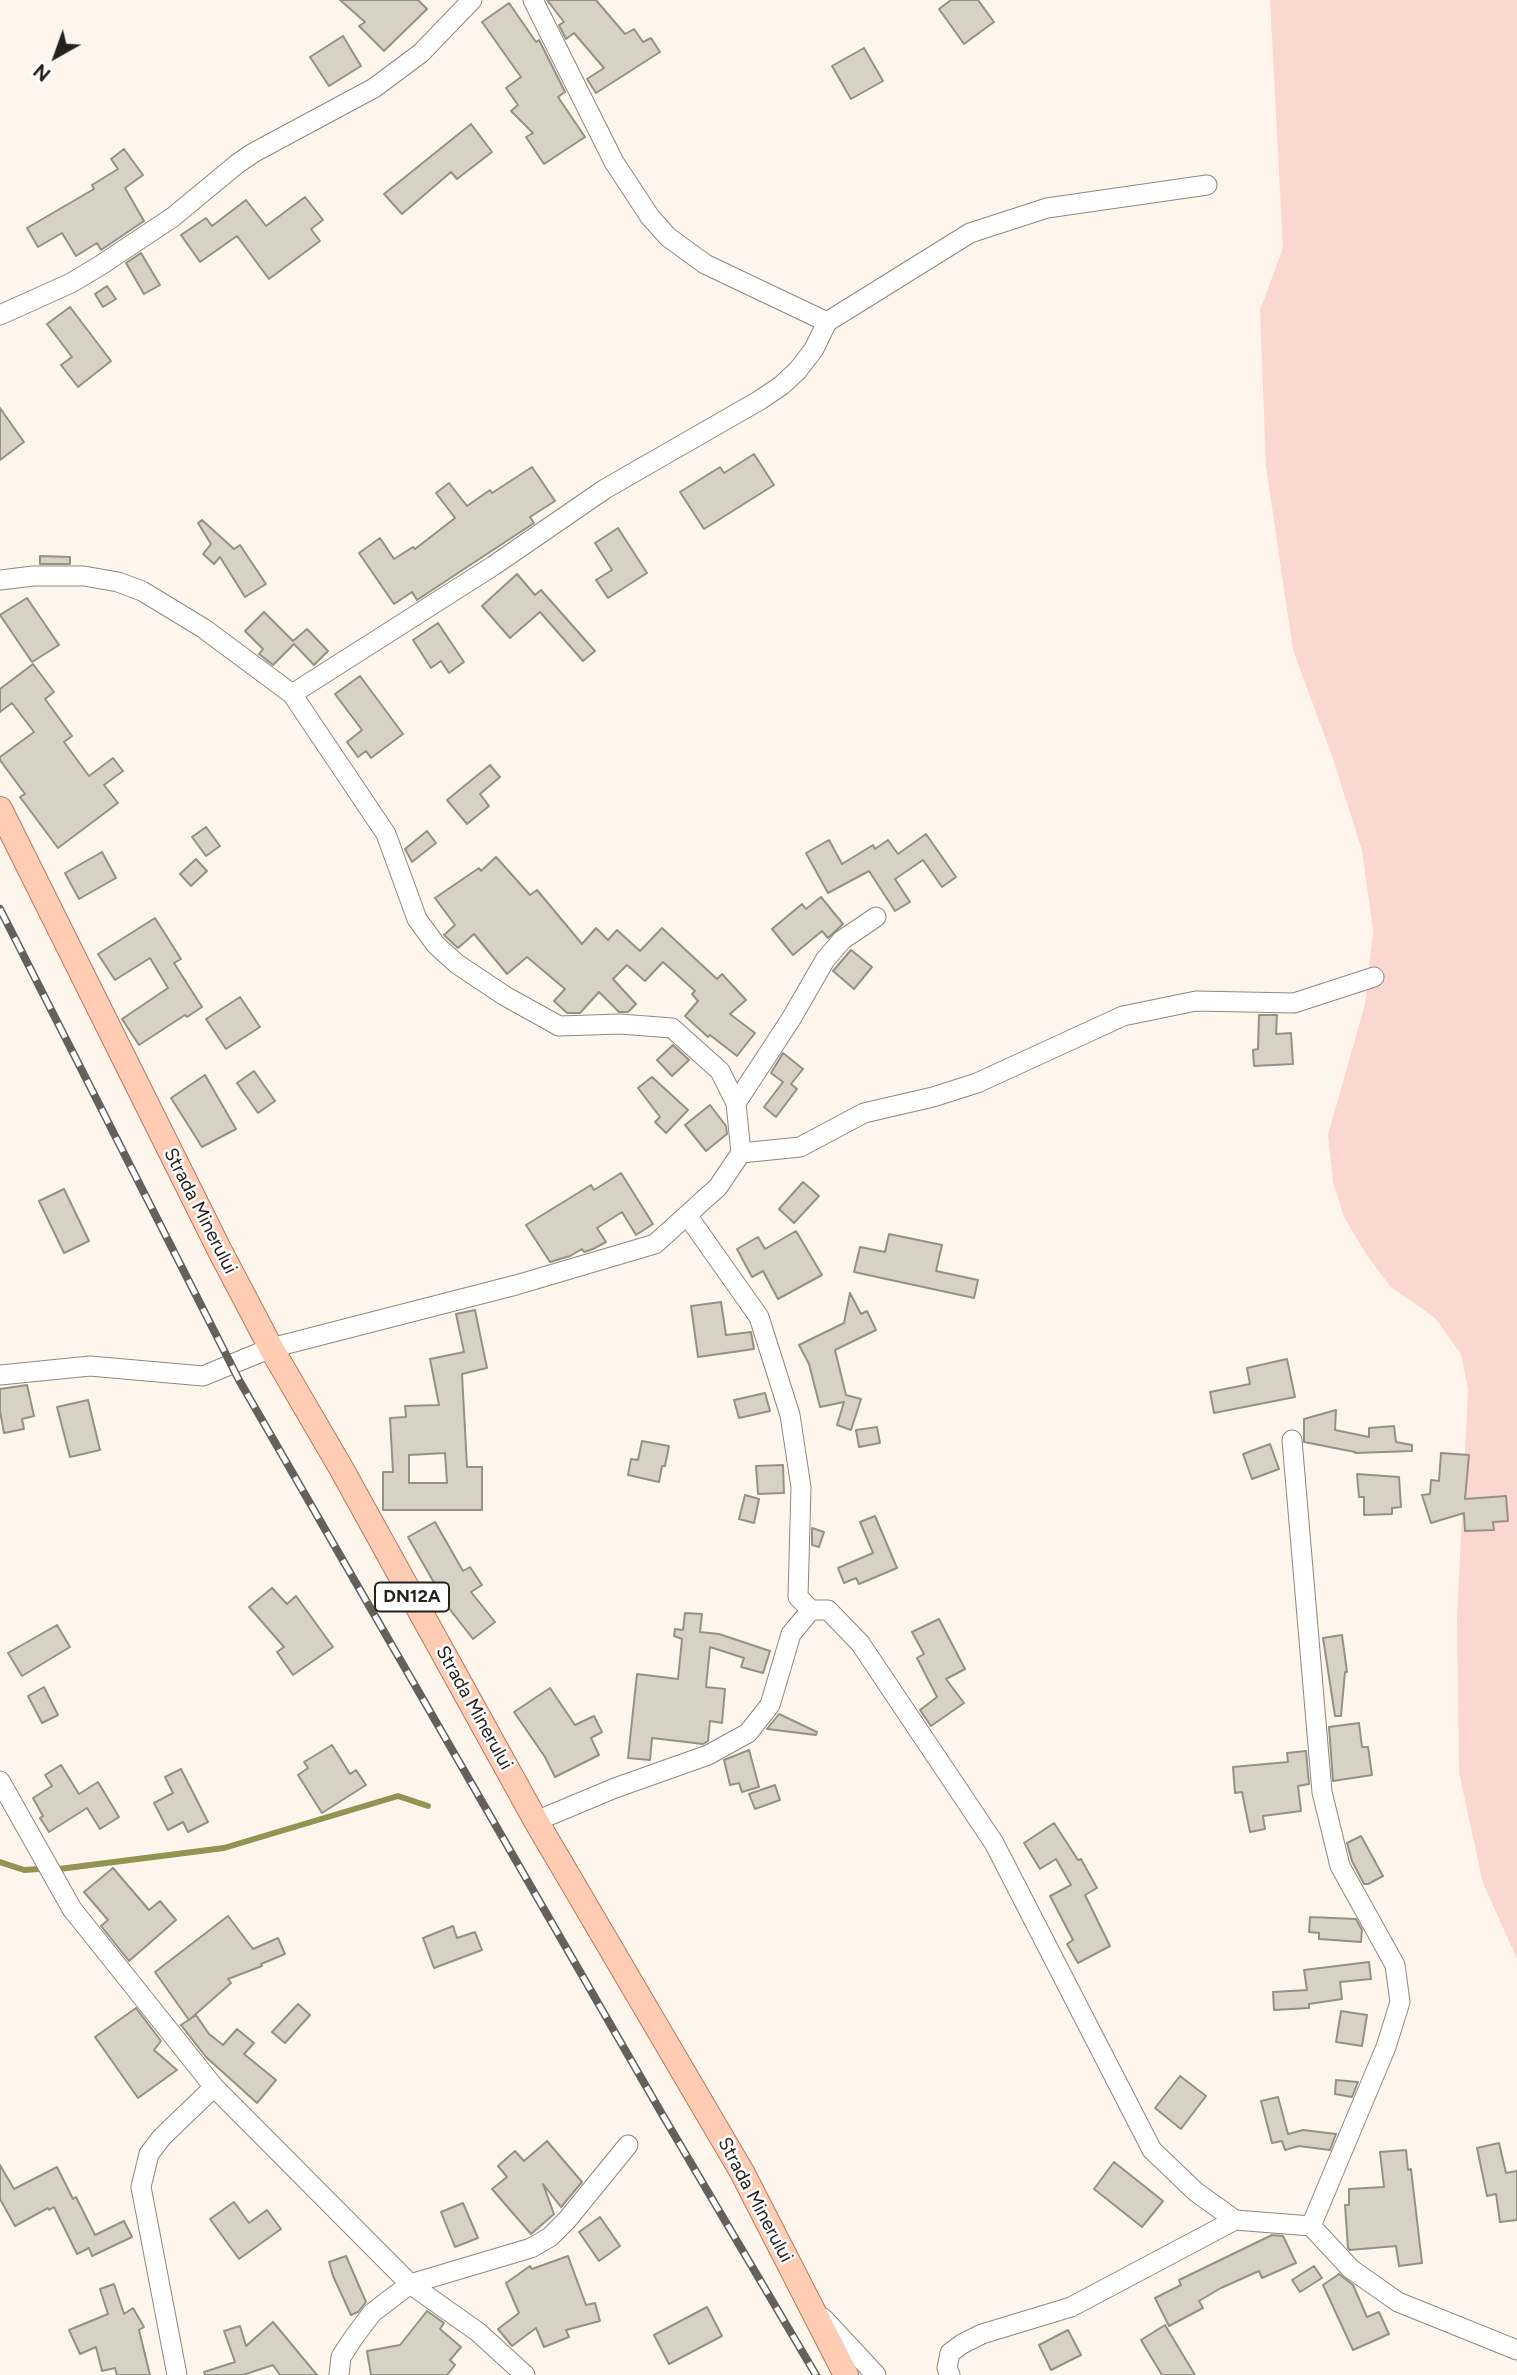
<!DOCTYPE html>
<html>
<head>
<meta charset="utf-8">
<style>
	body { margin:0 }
	#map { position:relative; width:1517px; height:2375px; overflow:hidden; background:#fef6ed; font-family:Figtree,sans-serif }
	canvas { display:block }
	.north { position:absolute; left:21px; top:21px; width:70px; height:70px; -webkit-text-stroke:5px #fff; paint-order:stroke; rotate:220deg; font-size:19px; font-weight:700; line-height:28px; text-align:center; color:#25211d }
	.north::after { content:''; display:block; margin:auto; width:24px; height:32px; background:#25211d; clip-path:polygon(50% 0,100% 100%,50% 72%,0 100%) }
</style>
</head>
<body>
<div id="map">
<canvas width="1517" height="2375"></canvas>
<div class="north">N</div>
</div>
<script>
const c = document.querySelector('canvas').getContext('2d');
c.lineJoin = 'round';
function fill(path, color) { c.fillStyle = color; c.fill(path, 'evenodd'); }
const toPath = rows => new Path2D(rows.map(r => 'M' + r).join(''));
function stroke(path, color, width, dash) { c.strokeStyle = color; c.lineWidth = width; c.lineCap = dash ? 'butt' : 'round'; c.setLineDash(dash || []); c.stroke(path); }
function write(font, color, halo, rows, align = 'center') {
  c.font = font + ' Figtree,sans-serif'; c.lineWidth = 5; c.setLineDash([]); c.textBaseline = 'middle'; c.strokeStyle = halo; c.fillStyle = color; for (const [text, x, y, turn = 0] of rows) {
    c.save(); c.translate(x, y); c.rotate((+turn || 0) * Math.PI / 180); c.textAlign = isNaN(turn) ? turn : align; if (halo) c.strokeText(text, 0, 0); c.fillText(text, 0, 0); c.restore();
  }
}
const green = toPath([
	[1270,0,1517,0,1517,1959,1483,1883,1459,1773,1457,1618,1468,1389,1461,1354,1435,1318,1391,1287,1368,1257,1344,1217,1333,1182,1328,1135,1365,1004,1373,931,1362,850,1332,756,1293,650,1266,467,1260,310,1283,248]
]);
const stream = toPath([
	[0,1862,24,1870,39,1869],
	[59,1869,224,1848,398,1796,428,1806]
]);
const building = toPath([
	[340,0,418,0,427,9,384,51,359,26,365,22,340,0],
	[547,0,596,0,625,34,634,29,643,42,651,38,660,52,596,93,587,79,604,68,574,33,566,39,559,25,564,22,547,0],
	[951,0,978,0,994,22,964,44,939,9,951,0],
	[509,3,536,42,539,40,565,92,558,97,585,137,544,164,526,137,533,133,511,111,518,105,506,88,521,77,482,22,509,3],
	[343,36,361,66,329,86,310,57,343,36],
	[864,48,883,81,851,99,832,66,864,48],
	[471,124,492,152,457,179,451,172,402,214,384,194,471,124],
	[124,149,143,175,125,188,144,221,101,250,97,243,76,256,62,233,38,247,27,228,94,189,92,185,118,169,111,159,124,149],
	[305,197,323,220,311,229,320,241,269,279,237,236,200,262,181,235,206,218,212,226,246,200,266,226,305,197],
	[141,253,160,285,144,294,126,263,141,253],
	[107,286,116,299,103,307,95,294,107,286],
	[70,307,111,361,78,387,61,365,72,357,47,324,70,307],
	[0,408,24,442,0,460,0,408],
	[754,454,774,485,704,529,680,492,720,467,724,473,754,454],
	[532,467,555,501,530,517,534,523,417,600,412,592,394,604,359,553,380,538,394,559,413,547,415,549,455,518,436,493,449,483,467,506,490,490,492,493,532,467],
	[202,520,234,549,240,545,266,584,245,597,220,557,214,564,203,554,211,544,198,523,202,520],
	[618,528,647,573,608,598,596,580,612,570,595,543,618,528],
	[40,556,70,557,70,564,40,564,40,556],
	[517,574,535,595,541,590,595,651,583,661,540,612,510,638,482,606,517,574],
	[27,598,59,645,32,662,0,615,27,598],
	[264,612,293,641,307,629,328,651,314,665,294,644,273,665,259,654,263,649,245,631,264,612],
	[438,623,464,662,449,673,441,661,431,668,413,640,438,623],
	[33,664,54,692,45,699,72,736,64,742,89,776,113,758,123,771,104,785,118,803,58,848,20,797,25,794,0,760,0,757,34,732,12,703,0,712,0,689,33,664],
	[360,676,403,734,371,758,366,751,358,757,347,742,362,730,335,694,360,676],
	[490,765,500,777,480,794,489,806,467,824,447,800,490,765],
	[206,827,220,846,206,856,192,837,206,827],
	[427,831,436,843,412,862,405,849,427,831],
	[926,834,956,877,942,887,923,860,895,879,910,902,895,911,869,871,828,893,806,853,829,840,842,864,873,845,875,849,888,840,898,854,926,834],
	[102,852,116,878,79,899,65,873,102,852],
	[496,857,530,895,537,890,582,944,596,928,608,940,617,930,640,951,662,928,717,979,722,974,746,1000,730,1014,755,1033,737,1056,710,1035,708,1037,685,1016,698,1001,692,994,695,991,663,962,645,981,627,965,613,979,636,1004,628,1012,619,1012,599,992,580,1013,567,1013,554,1001,565,989,527,957,507,974,474,934,458,948,444,935,455,925,435,898,479,868,481,871,496,857],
	[196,859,207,871,191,886,180,874,196,859],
	[821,897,843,924,828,938,822,931,793,955,772,929,802,904,806,909,821,897],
	[155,918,181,959,174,963,202,1007,187,1017,185,1015,139,1045,122,1019,168,988,150,958,115,980,98,954,155,918],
	[851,950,872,967,854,989,833,971,851,950],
	[240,997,260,1027,226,1049,206,1019,240,997],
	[1259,1015,1277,1015,1276,1034,1291,1033,1293,1064,1254,1066,1253,1050,1258,1049,1259,1015],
	[673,1045,689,1060,672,1076,657,1060,673,1045],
	[783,1053,803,1069,791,1084,797,1089,776,1117,764,1107,783,1082,771,1073,783,1053],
	[254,1071,275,1101,258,1113,237,1083,254,1071],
	[205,1075,236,1129,202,1147,171,1098,205,1075],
	[652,1077,688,1110,666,1133,655,1122,660,1117,638,1088,652,1077],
	[710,1105,726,1126,727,1134,706,1151,685,1125,710,1105],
	[621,1173,653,1224,636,1235,622,1212,597,1228,606,1242,593,1249,584,1252,582,1249,570,1256,550,1262,526,1225,591,1185,594,1190,621,1173],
	[803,1182,819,1196,794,1223,779,1209,803,1182],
	[64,1189,89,1241,64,1253,39,1201,64,1189],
	[796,1231,822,1275,778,1299,763,1271,752,1277,737,1249,758,1237,765,1249,796,1231],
	[889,1234,942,1245,936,1271,978,1280,974,1298,854,1272,860,1247,885,1252,889,1234],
	[850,1293,861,1314,867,1311,876,1330,835,1350,846,1395,861,1399,851,1430,837,1425,844,1402,820,1407,809,1364,799,1345,844,1323,850,1293],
	[721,1302,726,1335,751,1332,754,1349,698,1357,691,1306,721,1302],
	[475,1310,487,1368,462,1374,467,1467,482,1467,482,1510,383,1510,383,1472,393,1472,390,1418,406,1417,405,1406,439,1405,430,1359,464,1352,456,1314,475,1310],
	[445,1453,447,1483,409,1483,409,1455,445,1453],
	[1287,1359,1295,1397,1214,1413,1210,1392,1250,1384,1247,1368,1287,1359],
	[27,1385,34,1416,22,1419,24,1429,4,1433,0,1411,0,1389,27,1385],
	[765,1393,770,1411,739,1418,734,1400,765,1393],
	[88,1400,100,1450,70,1457,57,1407,88,1400],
	[1336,1410,1335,1430,1369,1437,1369,1428,1394,1426,1396,1442,1412,1445,1412,1451,1355,1453,1355,1452,1304,1442,1304,1419,1336,1410],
	[877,1427,880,1443,859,1447,856,1430,877,1427],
	[642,1441,669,1446,665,1466,662,1466,659,1482,628,1475,631,1459,638,1460,642,1441],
	[1270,1444,1279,1469,1252,1479,1243,1454,1270,1444],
	[1441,1453,1469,1455,1465,1499,1506,1496,1508,1521,1493,1522,1494,1530,1465,1531,1464,1513,1431,1523,1422,1495,1430,1494,1431,1480,1439,1481,1441,1453],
	[783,1465,784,1493,758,1494,756,1466,783,1465],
	[1357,1474,1399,1477,1401,1507,1392,1508,1392,1514,1364,1515,1364,1497,1359,1497,1357,1474],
	[745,1495,759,1499,754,1523,739,1519,745,1495],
	[875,1516,897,1568,859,1584,856,1578,844,1583,838,1568,873,1553,860,1522,875,1516],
	[435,1522,463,1571,470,1567,482,1585,471,1592,495,1622,473,1639,448,1607,442,1611,430,1592,437,1588,408,1537,435,1522],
	[812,1528,824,1532,819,1547,812,1545,812,1528],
	[272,1588,287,1604,296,1596,333,1647,293,1675,277,1652,284,1647,249,1607,272,1588],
	[685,1613,702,1614,700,1632,719,1634,770,1651,763,1673,741,1667,744,1658,710,1647,706,1687,725,1689,722,1723,710,1721,708,1741,703,1744,652,1738,650,1760,628,1758,637,1674,678,1679,682,1639,674,1636,675,1629,683,1630,685,1613],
	[939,1619,965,1669,946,1679,964,1703,931,1726,920,1710,937,1697,917,1658,924,1654,912,1632,939,1619],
	[57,1625,70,1647,22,1676,8,1653,57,1625],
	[1342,1635,1347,1672,1345,1672,1341,1716,1335,1716,1323,1638,1342,1635],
	[44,1687,58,1715,42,1723,28,1696,44,1687],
	[550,1688,575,1725,594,1716,602,1732,591,1738,599,1755,555,1777,545,1757,514,1712,550,1688],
	[779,1714,817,1732,816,1735,767,1729,779,1714],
	[1359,1723,1362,1747,1368,1747,1372,1775,1333,1781,1329,1727,1359,1723],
	[332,1745,350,1774,356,1770,366,1785,322,1813,298,1775,308,1768,304,1762,332,1745],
	[749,1750,759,1787,742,1792,739,1783,730,1785,724,1760,749,1750],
	[1306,1751,1309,1784,1298,1786,1301,1811,1263,1816,1265,1829,1250,1832,1242,1792,1235,1793,1233,1767,1288,1762,1287,1753,1306,1751],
	[61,1765,79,1794,98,1782,119,1817,100,1829,87,1808,49,1832,40,1818,43,1816,33,1798,52,1786,45,1775,61,1765],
	[181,1769,208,1822,188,1832,183,1822,168,1830,154,1803,173,1793,165,1777,181,1769],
	[775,1785,780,1800,755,1809,749,1794,775,1785],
	[1054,1823,1078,1860,1081,1859,1097,1888,1085,1895,1110,1946,1078,1963,1067,1944,1073,1940,1050,1896,1071,1885,1056,1859,1040,1869,1024,1843,1054,1823],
	[1361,1836,1383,1876,1368,1884,1364,1884,1352,1861,1347,1843,1361,1836],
	[113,1868,149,1910,160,1901,176,1920,129,1961,101,1926,108,1920,84,1892,113,1868],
	[228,1916,253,1949,278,1938,285,1954,261,1964,262,1966,228,1979,231,1983,189,2020,155,1972,228,1916],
	[1310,1917,1356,1919,1362,1930,1361,1942,1319,1939,1319,1933,1309,1932,1310,1917],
	[453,1926,457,1938,475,1932,482,1950,434,1968,423,1938,453,1926],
	[1369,1962,1371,1979,1340,1982,1342,1999,1309,2004,1309,2008,1274,2010,1273,1992,1307,1990,1304,1970,1369,1962],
	[298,2004,310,2015,285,2043,272,2032,298,2004],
	[136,2008,161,2041,154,2050,177,2070,138,2098,95,2037,136,2008],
	[1341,2011,1367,2015,1362,2046,1336,2042,1341,2011],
	[196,2015,209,2034,223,2045,237,2029,254,2043,244,2054,276,2080,257,2103,206,2057,181,2025,196,2015],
	[1180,2076,1206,2096,1181,2129,1155,2108,1180,2076],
	[1336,2080,1358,2082,1352,2097,1335,2094,1336,2080],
	[1278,2097,1288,2134,1303,2130,1336,2134,1330,2150,1299,2146,1285,2150,1282,2141,1272,2143,1261,2101,1278,2097],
	[547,2141,582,2182,561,2207,543,2184,554,2214,531,2234,492,2189,507,2177,498,2166,515,2151,524,2161,547,2141],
	[1499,2143,1506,2173,1517,2171,1517,2220,1500,2222,1496,2194,1487,2196,1477,2148,1499,2143],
	[1406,2150,1408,2170,1411,2169,1422,2263,1399,2266,1396,2246,1350,2250,1348,2248,1345,2205,1349,2205,1349,2189,1384,2187,1380,2152,1406,2150],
	[1114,2162,1163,2201,1142,2227,1094,2189,1114,2162],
	[0,2165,14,2189,57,2167,73,2199,76,2197,95,2235,124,2221,132,2237,92,2256,89,2248,77,2254,54,2207,49,2210,48,2208,15,2226,0,2199,0,2165],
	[234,2202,249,2223,267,2210,281,2229,239,2259,210,2219,234,2202],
	[463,2203,478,2238,455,2247,441,2212,463,2203],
	[600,2217,620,2246,599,2261,579,2232,600,2217],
	[1272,2235,1283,2236,1296,2263,1262,2278,1259,2271,1221,2288,1199,2301,1203,2308,1169,2326,1155,2298,1181,2285,1179,2280,1272,2235],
	[346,2256,366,2302,358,2312,351,2315,333,2276,329,2262,346,2256],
	[568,2256,586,2305,595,2303,600,2321,566,2330,569,2337,544,2347,536,2328,512,2346,498,2329,519,2313,506,2283,530,2266,532,2269,568,2256],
	[1314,2266,1322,2278,1300,2292,1292,2280,1314,2266],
	[1339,2274,1353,2285,1367,2317,1379,2312,1389,2334,1353,2350,1323,2285,1339,2274],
	[114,2284,124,2314,133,2308,144,2327,139,2330,150,2375,117,2375,115,2368,102,2371,96,2347,80,2354,69,2330,108,2314,100,2289,114,2284],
	[707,2307,722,2336,669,2364,654,2335,707,2307],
	[427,2311,444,2323,440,2329,461,2347,450,2360,455,2365,447,2375,371,2375,367,2351,400,2345,427,2311],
	[273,2322,317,2375,280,2375,273,2365,243,2375,205,2375,204,2372,235,2362,224,2331,240,2326,246,2346,273,2322],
	[1165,2325,1195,2375,1162,2375,1141,2340,1165,2325],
	[1068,2330,1081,2355,1051,2370,1039,2345,1068,2330]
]);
const minor = toPath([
	[533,0,614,162,650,217,668,237,705,264,827,322],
	[0,315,71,283,101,265,173,217,237,164,253,153,374,88,421,53,472,0],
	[0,580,33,576,84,576,118,582,142,591,203,628,292,694,386,834,417,919,436,945,457,964,505,996,559,1026,620,1024,672,1028,720,1071,736,1103,741,1153,718,1187,655,1244,516,1285,271,1348,203,1376,90,1366,0,1375],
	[292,694,493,566,605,489,760,400,782,385,798,370,814,349,827,322,970,233,1047,208,1207,185],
	[736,1103,791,1019,825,960,842,940,876,917],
	[741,1153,800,1147,864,1113,933,1097,977,1083,1123,1016,1196,1001,1294,1003,1374,977],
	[687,1215,759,1317,790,1415,801,1487,798,1597,811,1610],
	[1292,1440,1322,1792,1340,1866,1395,1965,1400,2002,1386,2047,1311,2226],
	[0,1781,72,1909,214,2087,410,2284,531,2248,550,2237,567,2220,628,2145],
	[536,1821,615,1788,708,1755,748,1733,770,1705,791,1634,811,1610,828,1610,860,1643,994,1843,1152,2150,1196,2192,1235,2220],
	[823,2318,876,2375],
	[177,2375,141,2187,149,2154,162,2137,214,2087],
	[339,2375,341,2357,354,2337,372,2313,410,2284,478,2332,525,2375],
	[950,2375,947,2368,950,2353,962,2344,982,2334,1071,2307,1235,2220,1311,2226,1351,2269,1398,2302,1517,2350]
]);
const major = toPath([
	[0,809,220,1251,271,1348,341,1468,536,1821,742,2172,846,2375]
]);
const rail = toPath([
	[0,909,239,1380,662,2114,816,2375]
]);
const shields = [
	[412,1597,74]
];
const shieldNames = [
	["DN12A",412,1597]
];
const streetNames = [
	["Strada Minerului",200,1211,63],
	["Strada Minerului",474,1708,61],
	["Strada Minerului",755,2200,62]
];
fill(green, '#fbd7d1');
stroke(stream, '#969253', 6);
fill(building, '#d8d2c5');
stroke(building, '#969185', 2);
stroke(minor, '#90877d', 21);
stroke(major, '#b17a5e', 26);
stroke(minor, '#fff', 19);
stroke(major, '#fdccb3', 24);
stroke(rail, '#65605a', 8);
stroke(rail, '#fff', 5, [16]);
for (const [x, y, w] of shields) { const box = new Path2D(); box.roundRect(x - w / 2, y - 14.5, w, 29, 5); c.fillStyle = '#fff'; c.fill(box); stroke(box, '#25211d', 2); }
write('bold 18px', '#25211d', null, shieldNames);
write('19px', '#25211d', '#fff', streetNames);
</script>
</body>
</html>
